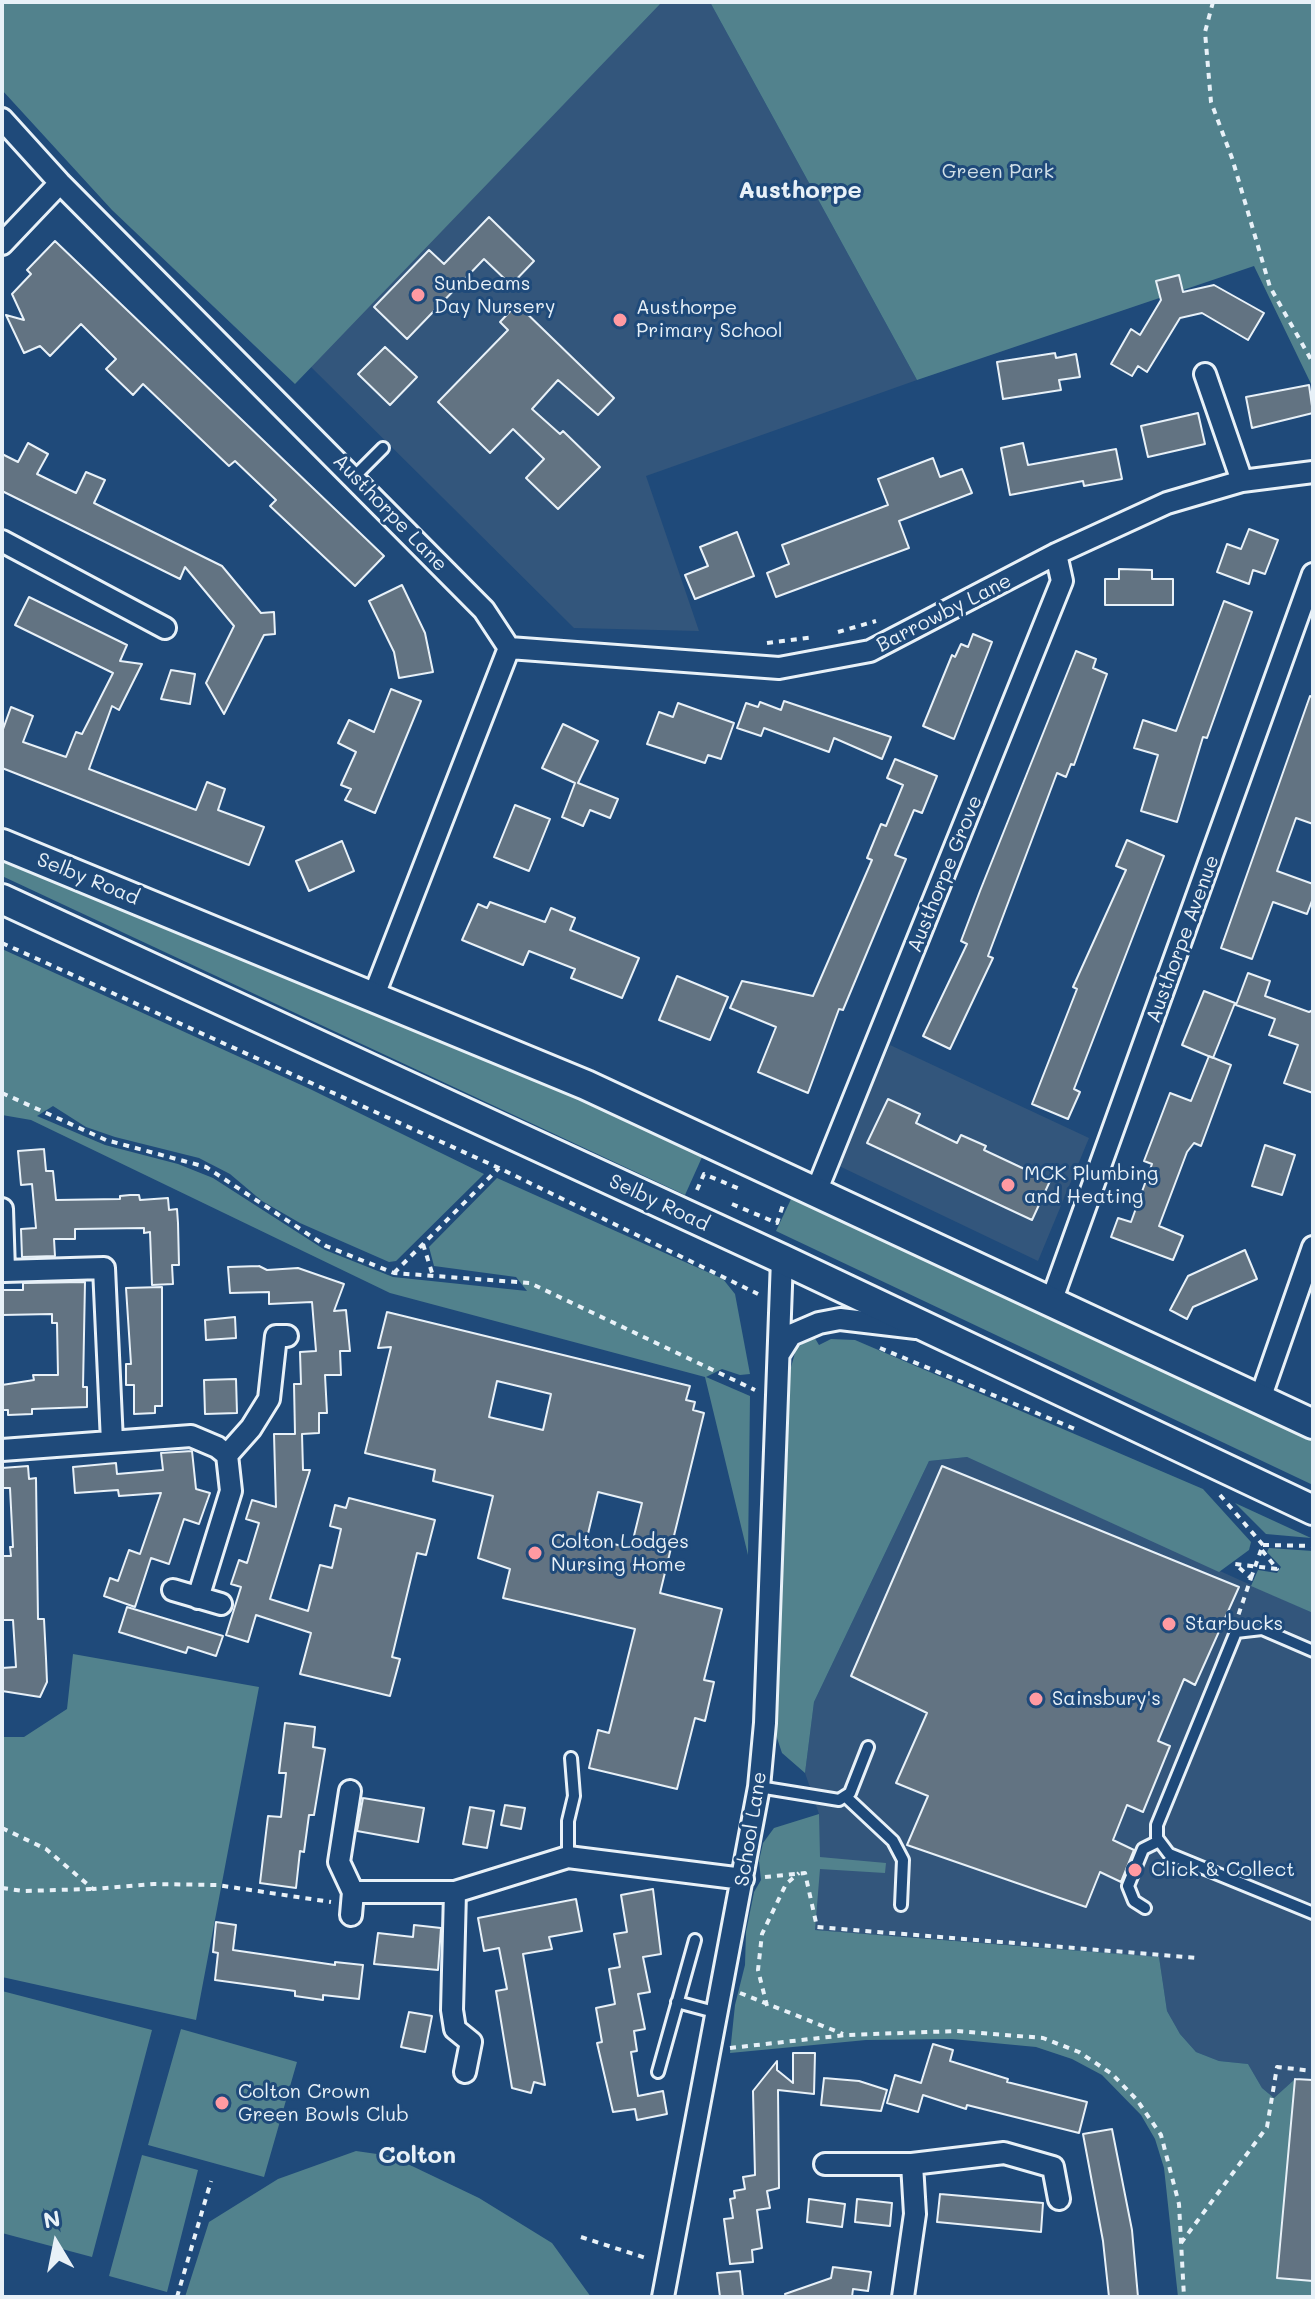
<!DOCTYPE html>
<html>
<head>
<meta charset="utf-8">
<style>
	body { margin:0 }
	#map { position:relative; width:1315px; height:2299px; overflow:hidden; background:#1f4a7a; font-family:Mali,sans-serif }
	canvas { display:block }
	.frame { position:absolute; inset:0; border:4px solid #e8f1f8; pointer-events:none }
	.north { position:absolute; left:16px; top:2203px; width:80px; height:80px; -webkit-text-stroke:6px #1f4a7a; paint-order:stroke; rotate:350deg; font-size:22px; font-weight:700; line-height:32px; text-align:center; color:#e8f1f8 }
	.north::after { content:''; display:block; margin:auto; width:28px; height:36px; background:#e8f1f8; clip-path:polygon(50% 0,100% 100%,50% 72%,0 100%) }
</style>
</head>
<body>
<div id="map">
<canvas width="1315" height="2299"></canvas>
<div class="frame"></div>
<div class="north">N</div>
</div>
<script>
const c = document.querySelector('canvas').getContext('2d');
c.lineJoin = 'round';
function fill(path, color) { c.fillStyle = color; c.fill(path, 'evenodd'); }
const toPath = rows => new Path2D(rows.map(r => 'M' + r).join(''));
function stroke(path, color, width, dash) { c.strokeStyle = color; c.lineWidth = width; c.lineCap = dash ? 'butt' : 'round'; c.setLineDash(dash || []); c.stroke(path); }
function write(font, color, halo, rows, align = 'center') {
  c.font = font + ' Mali,sans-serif'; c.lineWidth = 6; c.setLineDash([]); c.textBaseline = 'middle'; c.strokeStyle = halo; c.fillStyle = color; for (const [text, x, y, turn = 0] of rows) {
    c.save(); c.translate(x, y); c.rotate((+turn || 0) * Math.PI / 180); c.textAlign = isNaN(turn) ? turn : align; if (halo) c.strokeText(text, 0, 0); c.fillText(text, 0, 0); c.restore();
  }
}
const built = toPath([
	[662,2,710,2,917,380,646,476,699,631,574,628,310,366],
	[890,1045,1089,1138,1038,1261,837,1165],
	[967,1457,1313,1613,1313,2281,1277,2278,1294,2080,1274,2098,1262,2088,1248,2064,1219,2061,1196,2052,1180,2034,1167,2011,1159,1957,815,1930,819,1814,805,1773,814,1702,929,1461]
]);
const green = toPath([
	[2,2,662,2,295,384,112,210,2,90],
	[710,2,1313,2,1313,388,1254,266,917,380],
	[2,854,568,1091,703,1155,685,1195,2,876],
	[2,949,310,1089,484,1174,396,1261,389,1262,300,1223,262,1201,230,1174,199,1158,115,1137,86,1127,53,1106,37,1116,105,1145,178,1164,213,1178,325,1250,393,1277,527,1291,516,1277,434,1266,429,1247,497,1178,723,1279,735,1294,750,1374,740,1375,722,1369,706,1377,750,1396,748,1555,705,1377,390,1293,31,1120,2,1115],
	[792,1197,1313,1439,1313,1485,776,1231],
	[813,1335,819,1345,831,1339,855,1340,1203,1489,1251,1542,1249,1550,1219,1572,967,1457,929,1461,814,1702,805,1773,782,1753,776,1735,790,1371,796,1349],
	[1235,1503,1311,1538,1266,1534],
	[1269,1548,1313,1551,1313,1613,1251,1586,1258,1570,1277,1573,1281,1567,1267,1552],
	[73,1654,259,1687,196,2020,2,1977,2,1737,24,1737,67,1709],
	[819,1814,820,1857,886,1863,885,1873,820,1869,815,1930,1159,1957,1167,2011,1180,2034,1196,2052,1219,2061,1248,2064,1262,2088,1274,2098,1295,2079,1277,2277,1313,2281,1313,2297,1178,2297,1164,2168,1155,2139,1141,2115,1102,2075,1072,2059,1036,2047,952,2039,866,2040,730,2053,735,2005,745,1965,746,1932,754,1892,761,1880,759,1861,763,1843,774,1828],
	[2,1991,152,2030,92,2257,2,2233],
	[181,2029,297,2062,264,2177,148,2145],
	[356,2151,391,2156,479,2198,552,2243,591,2297,185,2297,209,2222,278,2179],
	[142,2155,198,2170,167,2292,109,2276]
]);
const building = toPath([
	[489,217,534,261,511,285,484,259,407,339,374,307,429,250,444,264,489,217],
	[55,241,384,556,355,586,270,506,276,500,235,461,229,466,143,384,133,395,106,369,116,359,81,324,50,356,40,346,24,353,6,315,24,320,12,294,31,274,27,270,55,241],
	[1179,275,1183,292,1214,285,1264,313,1248,340,1202,313,1180,318,1147,372,1138,366,1132,376,1111,364,1131,329,1140,335,1161,300,1156,281,1179,275],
	[517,304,614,398,598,415,558,380,532,409,560,434,563,431,600,467,558,509,526,478,544,459,513,429,490,453,438,402,508,330,500,322,517,304],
	[385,347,417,377,390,405,358,374,385,347],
	[1055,353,1056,358,1076,354,1080,377,1059,380,1061,390,1003,399,997,362,1055,353],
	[1309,385,1313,413,1252,428,1246,397,1309,385],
	[1198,413,1205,444,1148,457,1141,426,1198,413],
	[28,443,48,454,37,474,76,493,86,472,105,480,94,503,222,566,261,613,274,612,275,634,264,635,224,714,206,683,234,626,185,567,180,579,2,491,2,454,18,462,28,443],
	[1023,443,1028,465,1116,449,1122,479,1084,486,1083,481,1010,495,1001,448,1023,443],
	[933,458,940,477,962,469,972,493,899,521,909,548,776,597,767,573,789,564,782,545,888,505,878,479,933,458],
	[1249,529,1278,540,1265,574,1253,570,1249,584,1217,572,1227,544,1241,549,1249,529],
	[737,532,754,576,695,599,685,575,708,566,700,547,737,532],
	[1119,569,1152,570,1152,579,1173,579,1173,605,1105,605,1105,579,1119,579,1119,569],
	[402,585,425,633,433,672,399,678,394,652,369,601,402,585],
	[29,597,127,645,120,661,142,664,119,710,112,706,89,769,196,810,207,782,225,789,218,810,264,827,249,865,2,768,2,732,11,707,33,716,23,742,66,757,76,732,82,734,113,673,15,625,29,597],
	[1224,601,1252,612,1207,738,1203,737,1177,822,1141,811,1158,755,1134,748,1143,720,1176,731,1224,601],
	[973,634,992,642,954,739,923,726,952,655,955,657,961,644,968,647,973,634],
	[1076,651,1096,659,1093,668,1107,674,1074,765,1071,764,1066,777,1057,773,988,956,993,958,950,1049,923,1036,967,944,961,941,980,891,1076,651],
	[171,670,195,674,190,704,161,699,171,670],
	[391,689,421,701,375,813,345,800,351,789,341,785,356,752,338,743,349,720,374,732,391,689],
	[1310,696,1313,697,1313,824,1296,818,1277,871,1313,884,1313,898,1307,914,1273,902,1252,959,1221,948,1310,696],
	[784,701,891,737,882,759,834,738,829,752,764,728,761,736,737,728,746,703,758,707,760,702,781,710,784,701],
	[678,703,734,723,721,759,708,755,705,763,647,744,659,712,673,717,678,703],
	[563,724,598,741,578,783,618,799,610,818,590,810,583,826,562,817,575,783,542,768,563,724],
	[895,759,937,776,922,813,914,810,895,855,906,859,843,1010,839,1009,808,1093,758,1072,776,1027,730,1008,742,981,813,996,872,860,867,858,881,824,886,826,903,785,887,778,895,759],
	[515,805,550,819,529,871,494,857,515,805],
	[1127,840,1164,856,1074,1089,1080,1092,1068,1119,1032,1104,1077,989,1073,987,1126,870,1116,866,1127,840],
	[342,841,354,871,309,891,296,861,342,841],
	[490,902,545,922,551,908,575,918,570,930,639,958,622,998,571,978,575,969,529,951,523,965,462,940,478,904,487,908,490,902],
	[1248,973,1270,981,1265,996,1309,1012,1313,1010,1313,1093,1284,1083,1298,1045,1269,1035,1275,1019,1236,1005,1248,973],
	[677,976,728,997,710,1040,659,1020,677,976],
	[1204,991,1235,1003,1213,1058,1182,1045,1204,991],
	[1209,1056,1231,1065,1201,1146,1194,1143,1187,1152,1159,1226,1183,1236,1173,1260,1111,1237,1118,1218,1131,1222,1152,1164,1144,1161,1170,1093,1191,1101,1209,1056],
	[888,1099,920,1114,916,1123,957,1143,961,1135,986,1146,984,1150,1050,1181,1032,1220,867,1143,888,1099],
	[1265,1145,1295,1155,1282,1195,1252,1186,1265,1145],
	[44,1149,46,1171,53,1171,56,1200,120,1199,120,1196,130,1195,139,1195,140,1200,168,1198,169,1210,177,1209,178,1223,179,1265,172,1265,173,1284,152,1285,150,1232,144,1233,144,1228,75,1229,75,1239,54,1239,55,1256,22,1257,21,1229,36,1228,32,1184,21,1185,18,1151,44,1149],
	[1245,1250,1257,1279,1193,1307,1187,1319,1170,1310,1188,1276,1245,1250],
	[259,1266,267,1270,298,1268,344,1284,334,1311,346,1310,350,1351,340,1351,341,1375,325,1375,327,1413,319,1413,319,1433,302,1434,303,1470,310,1470,270,1599,308,1611,320,1565,332,1568,341,1529,330,1526,335,1505,346,1508,349,1498,435,1520,426,1555,417,1553,392,1657,400,1659,390,1696,300,1674,311,1633,256,1615,248,1642,226,1635,241,1587,231,1584,239,1560,247,1563,259,1523,246,1519,252,1500,276,1507,274,1434,295,1434,294,1384,301,1384,300,1352,316,1351,312,1302,269,1304,269,1292,230,1293,228,1267,259,1266],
	[85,1282,83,1387,87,1387,87,1407,32,1409,32,1414,8,1415,8,1410,2,1410,2,1385,34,1380,33,1375,58,1375,57,1323,52,1323,52,1314,2,1315,2,1290,23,1290,23,1283,85,1282],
	[162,1287,162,1406,155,1406,155,1413,134,1414,134,1385,126,1385,126,1364,131,1364,126,1288,162,1287],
	[387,1312,690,1386,686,1400,695,1402,693,1410,704,1413,660,1593,722,1609,704,1680,714,1682,705,1721,695,1718,677,1789,589,1768,598,1730,609,1733,635,1629,503,1598,510,1569,478,1558,493,1496,433,1481,435,1470,365,1453,391,1347,378,1348,387,1312],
	[497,1381,551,1394,543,1430,489,1417,497,1381],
	[598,1492,642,1503,631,1548,587,1538,598,1492],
	[235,1317,236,1338,206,1340,205,1320,235,1317],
	[236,1379,237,1413,205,1414,204,1380,236,1379],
	[192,1451,196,1489,210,1493,199,1524,184,1519,169,1564,151,1558,135,1607,104,1596,110,1578,118,1581,129,1550,140,1554,161,1493,119,1496,118,1490,75,1493,73,1467,116,1463,117,1474,163,1470,161,1453,192,1451],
	[28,1466,29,1479,36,1478,38,1619,44,1619,46,1658,47,1682,40,1697,2,1691,2,1668,16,1667,13,1620,2,1620,3,1556,11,1556,10,1547,13,1547,10,1488,2,1488,2,1468,28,1466],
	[942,1466,1239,1587,1195,1685,1184,1679,1158,1741,1170,1746,1143,1812,1127,1805,1113,1840,1134,1850,1121,1882,1100,1872,1086,1907,907,1845,928,1796,896,1783,927,1713,851,1676,942,1466],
	[127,1607,223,1636,216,1656,188,1647,186,1653,119,1632,127,1607],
	[285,1723,315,1727,313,1747,325,1749,314,1815,309,1815,304,1852,300,1851,296,1888,260,1883,268,1816,281,1817,286,1773,279,1773,285,1723],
	[363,1798,424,1808,418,1842,357,1831,363,1798],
	[505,1805,525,1808,521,1829,501,1825,505,1805],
	[470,1807,494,1811,487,1848,463,1844,470,1807],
	[653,1889,661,1954,643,1957,650,1992,638,1994,645,2029,634,2031,637,2051,631,2052,638,2096,663,2091,667,2114,637,2120,635,2109,613,2112,597,2043,602,2042,596,2008,615,2004,609,1969,620,1967,614,1934,627,1932,621,1895,653,1889],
	[576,1899,582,1931,549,1937,552,1949,523,1954,545,2085,534,2082,531,2093,512,2088,496,1991,507,1989,499,1948,484,1951,478,1918,576,1899],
	[216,1922,236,1925,233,1950,335,1965,335,1962,363,1965,359,1999,323,1995,323,2000,295,1996,295,1991,215,1980,218,1953,213,1952,216,1922],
	[414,1925,441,1928,438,1970,374,1964,378,1933,413,1937,414,1925],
	[409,2012,432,2016,425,2052,401,2047,409,2012],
	[933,2044,953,2050,950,2061,1008,2079,1007,2082,1087,2102,1079,2133,967,2105,966,2109,923,2095,918,2112,887,2103,895,2075,921,2083,933,2044],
	[793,2053,815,2053,814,2094,778,2090,779,2188,767,2191,770,2208,757,2210,762,2248,752,2250,753,2262,730,2264,724,2219,733,2218,730,2199,735,2198,734,2191,745,2189,743,2177,755,2175,753,2091,777,2061,777,2070,793,2083,793,2053],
	[824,2078,859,2081,887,2090,881,2111,821,2105,824,2078],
	[1295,2079,1313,2080,1313,2281,1277,2278,1295,2079],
	[1112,2129,1132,2230,1138,2297,1109,2297,1103,2241,1083,2134,1112,2129],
	[940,2194,1043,2203,1041,2232,937,2222,940,2194],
	[809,2199,845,2204,842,2227,807,2222,809,2199],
	[857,2199,892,2203,890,2226,855,2222,857,2199],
	[833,2267,871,2272,868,2291,853,2289,852,2297,786,2297,785,2294,831,2278,833,2267],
	[740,2271,743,2297,720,2297,717,2273,740,2271]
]);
const path = toPath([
	[1213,2,1205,32,1211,102,1232,158,1270,287,1313,363],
	[838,632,876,621],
	[767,643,814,637],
	[2,943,499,1168,758,1294],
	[2,1093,106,1140,206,1167,326,1246,394,1273,530,1283,755,1390],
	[697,1190,704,1174,742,1190],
	[732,1204,777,1223,783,1205],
	[423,1244,433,1276],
	[394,1273,499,1168],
	[880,1348,1075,1429],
	[1220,1495,1263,1545,1261,1549,1277,1569,1235,1564,1251,1578,1238,1616],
	[1263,1545,1313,1546],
	[1251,1578,1261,1550],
	[2,1828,46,1849,93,1889,154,1884,217,1885,331,1902],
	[765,1877,805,1873,817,1927,1198,1958],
	[2,1888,23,1891,91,1889],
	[740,1993,843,2034],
	[767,2006,758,1970,762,1934,786,1884,799,1873],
	[730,2048,846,2035,957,2031,1043,2038,1079,2052,1112,2074,1137,2100,1161,2135,1179,2204,1184,2297],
	[581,2237,649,2259],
	[1181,2243,1267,2127,1277,2067,1313,2071],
	[177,2297,211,2181]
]);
const service = toPath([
	[355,476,383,448],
	[1313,1651,1262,1629,1236,1632,1157,1825,1157,1838,1169,1854,1313,1913],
	[759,1787,839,1800,850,1793,868,1747],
	[845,1796,893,1841,903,1860,901,1905],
	[568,1857,568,1821,574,1796,571,1758],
	[1145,1908,1134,1901,1128,1886,1143,1849,1159,1841],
	[677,2002,718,2013],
	[658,2072,695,1940]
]);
const minor = toPath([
	[2,119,60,183,484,610,509,648,374,995],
	[2,244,60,183],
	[1205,374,1242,481],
	[2,541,165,628],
	[509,648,779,668,870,651,1056,554,1167,503,1242,481,1313,472],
	[816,1192,1062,581,1056,554],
	[2,1209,4,1271,104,1268,112,1442],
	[1051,1302,1313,574],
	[779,1354,791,1335,819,1323,840,1319,916,1328],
	[1260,1399,1313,1247],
	[2,1450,191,1436,217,1447,227,1455,231,1491,198,1598],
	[227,1455,251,1428,269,1399,276,1336,287,1336],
	[173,1590,221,1604],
	[350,1791,339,1862,353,1892],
	[455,1892,452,2010,455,2029,471,2042,465,2072],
	[351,1915,353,1892,455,1892,568,1857,743,1879],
	[825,2164,912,2164],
	[663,2297,759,1787,765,1723,782,1259],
	[903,2297,915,2214,912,2164,1004,2153,1053,2167,1059,2199]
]);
const secondary = toPath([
	[2,844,586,1085,1313,1424],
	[2,899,782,1259,1313,1510]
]);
const markers = [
	[418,295,8,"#ff9aa2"],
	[620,320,8,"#ff9aa2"],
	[1008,1185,8,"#ff9aa2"],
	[535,1553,8,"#ff9aa2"],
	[1169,1624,8,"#ff9aa2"],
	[1036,1699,8,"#ff9aa2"],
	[1135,1870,8,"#ff9aa2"],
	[222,2103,8,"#ff9aa2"]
];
const parkNames = [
	["Green Park",998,172]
];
const poiNames = [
	["Sunbeams",434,284],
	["Day Nursery",434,307],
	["Austhorpe",636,308],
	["Primary School",636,331],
	["MCK Plumbing",1024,1174],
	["and Heating",1024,1197],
	["Colton Lodges",551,1542],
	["Nursing Home",551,1565],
	["Starbucks",1185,1624],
	["Sainsbury's",1052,1699],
	["Click & Collect",1151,1870],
	["Colton Crown",238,2092],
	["Green Bowls Club",238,2115]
];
const streetNames = [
	["Austhorpe Lane",390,513,46],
	["Barrowby Lane",944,613,-27],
	["Austhorpe Grove",945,874,-68],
	["Selby Road",88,879,22],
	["Austhorpe Avenue",1183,939,-70],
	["Selby Road",659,1203,25],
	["School Lane",751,1829,-81]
];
const quarterNames = [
	["Austhorpe",800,191],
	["Colton",417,2156]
];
fill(built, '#33567c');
fill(green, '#52828d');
fill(building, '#627382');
stroke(building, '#e8f1f8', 2);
stroke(service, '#e8f1f8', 16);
stroke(minor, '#e8f1f8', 26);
stroke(secondary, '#e8f1f8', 34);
stroke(path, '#e8f1f8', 4, [6, 6]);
stroke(service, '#1f4a7a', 10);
stroke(minor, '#1f4a7a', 20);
stroke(secondary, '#1f4a7a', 28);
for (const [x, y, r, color] of markers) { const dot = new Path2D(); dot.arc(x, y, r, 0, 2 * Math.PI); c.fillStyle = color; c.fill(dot); stroke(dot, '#1f4a7a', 3); }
write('20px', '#d2e0e8', '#1f4a7a', parkNames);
write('20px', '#e8f1f8', '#1f4a7a', poiNames, 'left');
write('20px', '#e8f1f8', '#1f4a7a', streetNames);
write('bold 24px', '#e8f1f8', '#1f4a7a', quarterNames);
</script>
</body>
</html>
